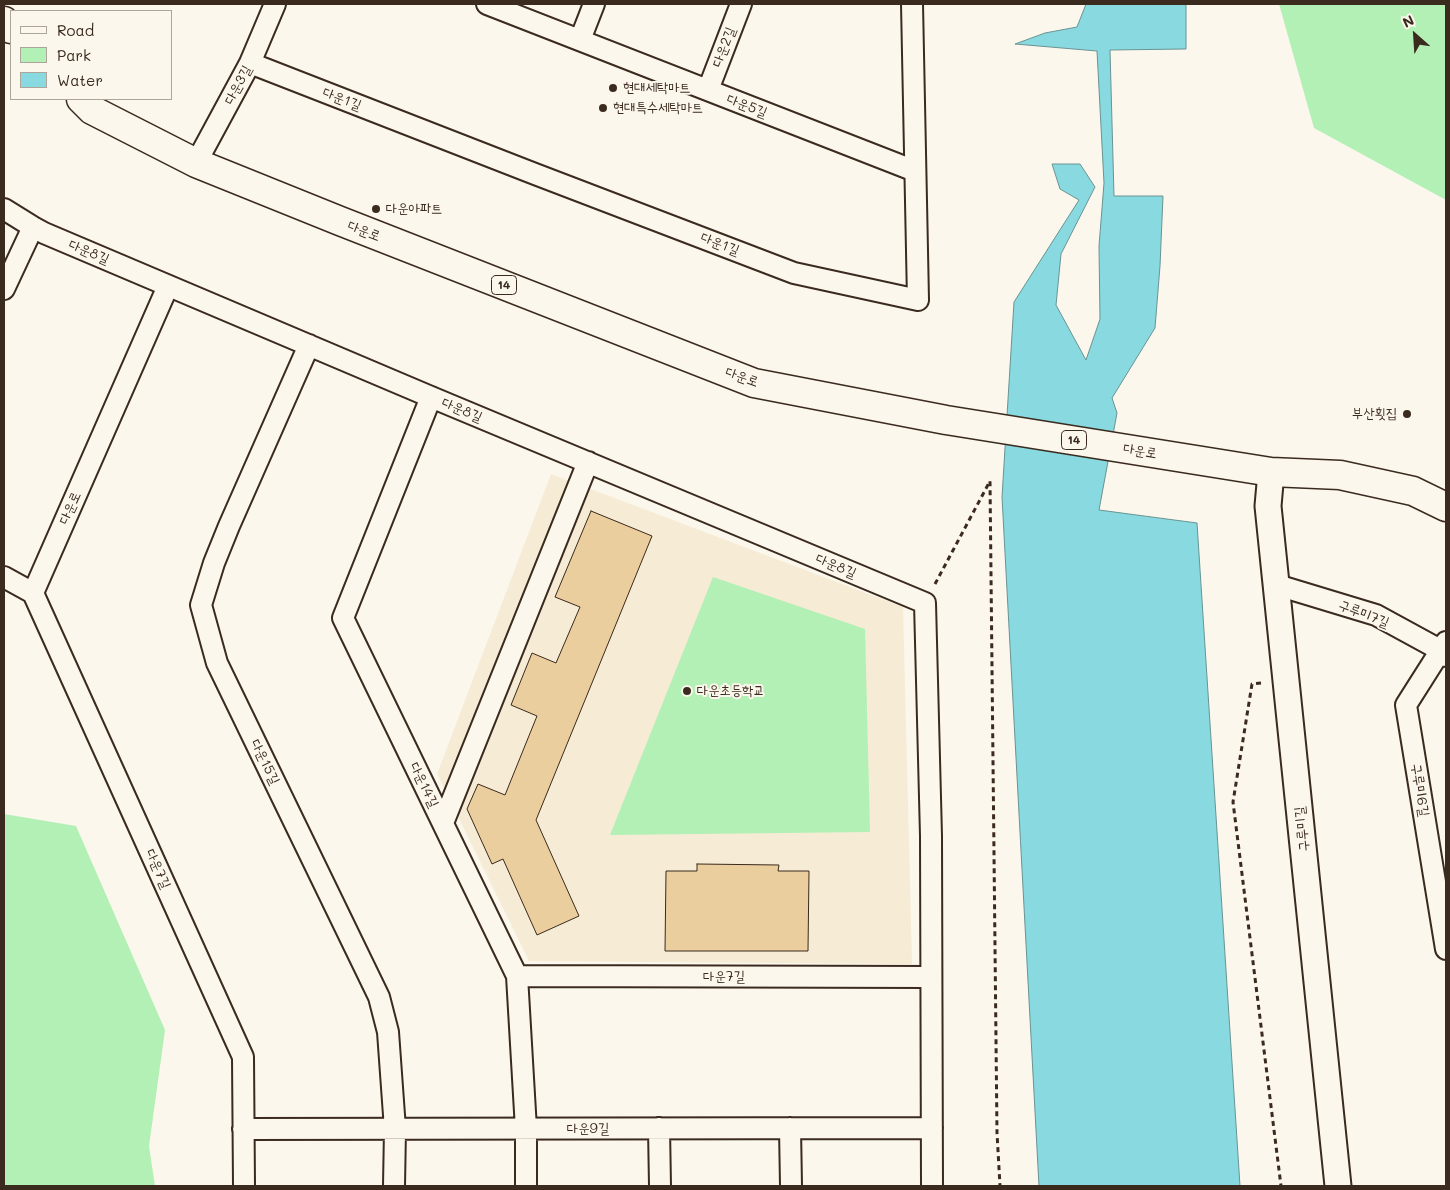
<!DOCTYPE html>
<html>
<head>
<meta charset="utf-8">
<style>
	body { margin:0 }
	#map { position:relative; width:1450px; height:1190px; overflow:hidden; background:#fbf7ec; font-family:Mali,sans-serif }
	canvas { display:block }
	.frame { position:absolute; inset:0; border:5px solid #3b2a1e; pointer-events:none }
	.legend { position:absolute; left:10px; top:10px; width:162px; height:90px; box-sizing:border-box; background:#fbf7ec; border:1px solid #aea59a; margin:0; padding:6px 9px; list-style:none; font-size:15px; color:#3b2a1e }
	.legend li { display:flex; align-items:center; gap:10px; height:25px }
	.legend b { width:25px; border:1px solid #aea59a }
	.north { position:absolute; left:1390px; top:10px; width:50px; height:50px; -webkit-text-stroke:4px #fbf7ec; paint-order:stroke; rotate:334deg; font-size:14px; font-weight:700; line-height:20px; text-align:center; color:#3b2a1e }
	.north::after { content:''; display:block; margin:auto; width:18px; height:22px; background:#3b2a1e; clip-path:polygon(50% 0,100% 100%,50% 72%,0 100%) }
</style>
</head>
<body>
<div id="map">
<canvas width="1450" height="1190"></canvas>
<div class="frame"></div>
<ul class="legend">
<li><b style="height:6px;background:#fbf7ec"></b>Road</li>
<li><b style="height:14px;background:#b3f0b5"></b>Park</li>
<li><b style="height:14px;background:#88d9e0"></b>Water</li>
</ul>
<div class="north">N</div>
</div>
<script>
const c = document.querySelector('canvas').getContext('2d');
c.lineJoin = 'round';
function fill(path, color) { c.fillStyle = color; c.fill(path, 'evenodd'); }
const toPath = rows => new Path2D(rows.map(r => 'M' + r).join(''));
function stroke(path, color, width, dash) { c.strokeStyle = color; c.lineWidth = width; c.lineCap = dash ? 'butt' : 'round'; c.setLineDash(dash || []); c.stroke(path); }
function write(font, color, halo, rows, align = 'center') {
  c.font = font + ' Mali,"Poor Story",sans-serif'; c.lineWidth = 4; c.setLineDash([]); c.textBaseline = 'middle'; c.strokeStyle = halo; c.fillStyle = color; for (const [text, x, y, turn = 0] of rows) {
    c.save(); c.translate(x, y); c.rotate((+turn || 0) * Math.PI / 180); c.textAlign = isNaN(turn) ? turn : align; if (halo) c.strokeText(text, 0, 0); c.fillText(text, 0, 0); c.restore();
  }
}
const built = toPath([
	[551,474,903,607,912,964,529,961,437,774]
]);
const green = toPath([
	[1279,4,1446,4,1446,200,1314,128],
	[713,577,865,629,870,832,610,835],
	[4,814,76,826,165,1030,149,1146,155,1186,4,1186]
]);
const water = toPath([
	[1086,4,1186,4,1186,49,1110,50,1114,196,1163,196,1160,266,1155,328,1112,398,1117,413,1099,510,1197,523,1240,1186,1039,1186,1002,497,1014,302,1079,200,1060,189,1052,164,1080,164,1095,187,1061,254,1056,305,1086,360,1100,319,1099,246,1104,183,1097,51,1015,44,1045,33,1077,27,1086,4]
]);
const building = toPath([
	[591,511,652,536,536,820,579,916,537,935,503,859,492,864,467,809,478,784,505,795,537,716,511,705,532,653,556,663,580,607,555,597,591,511],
	[697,864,779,865,778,871,809,871,808,951,665,951,666,871,697,871,697,864]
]);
const path = toPath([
	[935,584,990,481,997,1133,1000,1186],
	[1261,683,1252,684,1233,802,1281,1186]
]);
const minor = toPath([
	[487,4,915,171],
	[580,40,594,4],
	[250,63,535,174,794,273,918,300,912,4],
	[708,90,741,4],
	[196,163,250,63,275,4],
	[4,209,33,227,44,233,431,397,925,603,931,836,932,1186],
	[4,289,33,227],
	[309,345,229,526,214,563,201,605,217,663,379,997,388,1032,395,1129,394,1186],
	[431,397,343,618,517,976,526,1129,526,1186],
	[4,577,33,593,243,1057,244,1186],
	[1277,585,1376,615,1431,645,1446,656],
	[33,593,168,286],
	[1446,642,1406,705,1446,949],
	[443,823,588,462],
	[517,976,931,977],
	[659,1128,660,1186],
	[790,1128,791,1186],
	[243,1129,932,1128]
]);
const tertiary = toPath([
	[1271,472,1268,506,1338,1186]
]);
const primary = toPath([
	[4,21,11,29],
	[81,99,92,110,196,163,340,221,754,383,946,420,1271,472,1340,475,1413,491,1446,507]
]);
const markers = [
	[613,88,5,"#3b2a1e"],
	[603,108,5,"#3b2a1e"],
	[376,209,5,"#3b2a1e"],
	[1407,414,5,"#3b2a1e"],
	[687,691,5,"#3b2a1e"]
];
const shields = [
	[504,285,25],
	[1074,440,25]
];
const shieldNames = [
	["14",504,285],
	["14",1074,440]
];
const streetNames = [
	["다운2길",724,47,-69],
	["다운3길",238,85,-62],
	["다운1길",342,99,21],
	["다운5길",747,106,21],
	["다운로",364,231,21],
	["다운1길",720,244,21],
	["다운8길",89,252,23],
	["다운로",742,377,19],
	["다운8길",462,410,23],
	["다운로",1140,451,9],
	["다운로",70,508,-66],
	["다운8길",836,566,23],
	["구루미7길",1364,614,21],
	["다운15길",265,762,64],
	["다운14길",424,785,64],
	["구루미6길",1420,790,81],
	["구루미길",1302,829,-96],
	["다운7길",158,869,66],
	["다운7길",724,977],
	["다운9길",588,1129]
];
const poiNames = [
	["현대세탁마트",623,88],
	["현대특수세탁마트",613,108],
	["다운아파트",386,209],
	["부산횟집",1397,414,"right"],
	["다운초등학교",697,691]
];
fill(built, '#f6ebd5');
fill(green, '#b3f0b5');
fill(water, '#88d9e0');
stroke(water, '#699392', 1);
fill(building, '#ebce9e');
stroke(building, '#3b2a1e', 1);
stroke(minor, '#3b2a1e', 24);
stroke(tertiary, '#3b2a1e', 29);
stroke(primary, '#3b2a1e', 31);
stroke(path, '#3b2a1e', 3, [5, 4]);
stroke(minor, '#fbf7ec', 20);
stroke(tertiary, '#fbf7ec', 25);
stroke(primary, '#fbf7ec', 28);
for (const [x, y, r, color] of markers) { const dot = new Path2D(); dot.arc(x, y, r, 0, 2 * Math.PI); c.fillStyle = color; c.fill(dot); stroke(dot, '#fbf7ec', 2); }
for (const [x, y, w] of shields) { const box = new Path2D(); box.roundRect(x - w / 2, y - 9.5, w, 19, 4); c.fillStyle = '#fbf7ec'; c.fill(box); stroke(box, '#3b2a1e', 1); }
write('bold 12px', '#3b2a1e', null, shieldNames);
write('14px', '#3b2a1e', '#fbf7ec', streetNames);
write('14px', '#3b2a1e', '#fbf7ec', poiNames, 'left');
</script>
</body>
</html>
